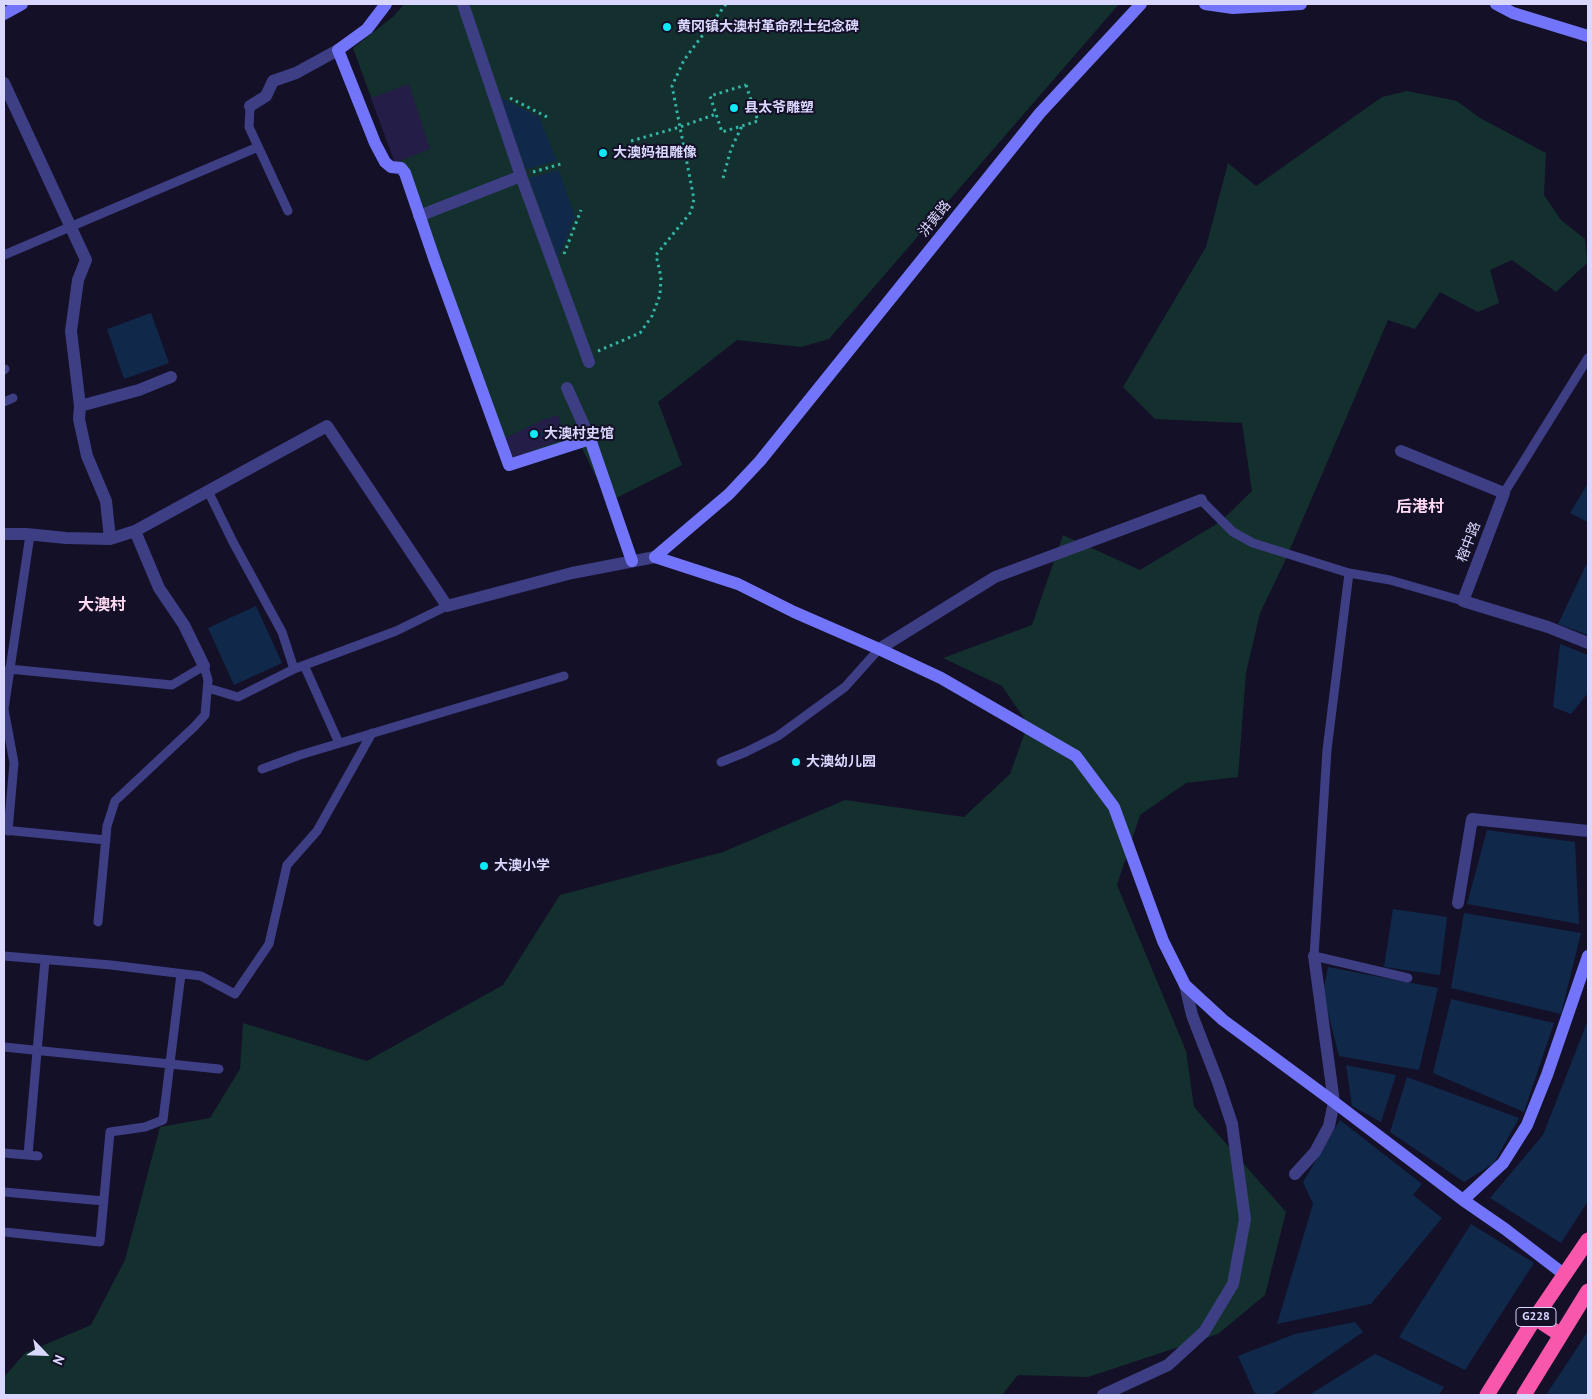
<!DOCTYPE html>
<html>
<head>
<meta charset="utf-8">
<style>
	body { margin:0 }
	#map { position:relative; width:1592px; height:1399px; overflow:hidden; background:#131027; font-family:"PT Sans",sans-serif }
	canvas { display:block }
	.frame { position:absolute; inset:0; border:5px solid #dad7fe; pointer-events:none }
	.north { position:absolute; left:20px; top:1329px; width:50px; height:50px; -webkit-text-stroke:4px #131027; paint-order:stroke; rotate:114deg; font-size:14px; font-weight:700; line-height:20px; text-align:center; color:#dad7fe }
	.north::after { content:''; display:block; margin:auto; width:18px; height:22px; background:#dad7fe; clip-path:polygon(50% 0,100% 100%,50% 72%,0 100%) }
</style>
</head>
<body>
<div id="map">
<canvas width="1592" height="1399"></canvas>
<div class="frame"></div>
<div class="north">N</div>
</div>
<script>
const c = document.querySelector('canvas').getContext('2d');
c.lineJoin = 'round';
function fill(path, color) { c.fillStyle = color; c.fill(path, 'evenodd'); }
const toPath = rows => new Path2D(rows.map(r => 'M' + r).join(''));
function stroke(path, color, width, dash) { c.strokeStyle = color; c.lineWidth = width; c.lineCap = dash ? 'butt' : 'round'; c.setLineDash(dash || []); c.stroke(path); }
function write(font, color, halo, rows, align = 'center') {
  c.font = font + ' "PT Sans","Noto Sans SC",sans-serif'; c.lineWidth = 4; c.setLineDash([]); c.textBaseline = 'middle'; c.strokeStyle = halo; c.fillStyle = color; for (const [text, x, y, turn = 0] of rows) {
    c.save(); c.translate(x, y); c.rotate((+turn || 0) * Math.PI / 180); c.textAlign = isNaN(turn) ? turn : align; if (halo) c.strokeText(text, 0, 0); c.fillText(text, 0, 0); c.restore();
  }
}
const green = toPath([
	[404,4,1119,4,829,339,801,347,737,340,658,402,682,465,608,502,581,446,507,469,353,48,394,16],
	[1407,91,1457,101,1480,118,1546,153,1544,195,1561,220,1585,239,1587,263,1556,292,1512,260,1490,270,1499,303,1478,312,1440,292,1415,329,1388,320,1284,563,1260,613,1246,673,1238,777,1186,783,1140,815,1117,885,1186,1051,1194,1107,1286,1212,1265,1295,1218,1334,1088,1377,1018,1375,1002,1395,4,1395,4,1377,25,1353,91,1325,125,1260,160,1127,210,1118,240,1069,243,1023,367,1061,503,985,560,895,723,852,845,800,964,817,1010,774,1028,724,1002,686,943,658,1032,625,1063,535,1140,570,1220,522,1252,491,1242,423,1155,419,1123,387,1206,247,1228,163,1256,186,1382,97]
]);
const water = toPath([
	[499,97,539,117,557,161,526,169],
	[559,170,575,217,558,258,529,178],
	[151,313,169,363,124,379,107,329],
	[1587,485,1588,486,1588,522,1570,513],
	[1588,561,1588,635,1558,624],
	[256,606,282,663,234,685,208,628],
	[1560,644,1588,655,1588,693,1571,714,1553,707],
	[1487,830,1575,842,1579,924,1467,904],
	[1393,909,1447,917,1440,975,1384,967],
	[1464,913,1581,933,1561,1014,1451,988],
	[1328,967,1438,988,1419,1070,1339,1056,1323,993],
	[1451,999,1554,1023,1524,1112,1433,1073],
	[1588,1020,1588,1201,1561,1243,1490,1198,1543,1135],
	[1346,1065,1396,1075,1381,1122,1352,1106],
	[1407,1077,1519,1118,1494,1163,1464,1182,1390,1132],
	[1340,1120,1422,1184,1413,1195,1442,1218,1371,1304,1277,1324,1313,1204,1303,1182],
	[1471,1224,1534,1263,1465,1370,1399,1337],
	[1355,1322,1363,1332,1272,1395,1258,1395,1254,1392,1238,1356,1295,1334],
	[1588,1331,1588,1395,1546,1395,1579,1345],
	[1375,1354,1444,1387,1439,1395,1309,1395]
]);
const building = toPath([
	[409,84,430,149,395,163,371,98],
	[558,415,566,438,512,458,503,439,543,420]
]);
const path = toPath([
	[746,85,758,121,722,132,710,96,746,85],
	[510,98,549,118],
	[631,141,680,127,716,114],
	[533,172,561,164],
	[723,178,731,149,742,126],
	[564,254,581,210],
	[598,351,640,333,652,316,660,295,661,277,656,255,691,212,694,199,672,86,684,60,726,4]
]);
const lane = toPath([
	[250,106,249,127,288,211],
	[4,255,258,147],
	[4,370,5,369],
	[4,402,13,398],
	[208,491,233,542,282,632,294,669],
	[1504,493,1588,358],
	[1201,500,1233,532,1253,543,1349,573,1390,580,1463,601],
	[1349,573,1327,750,1314,956,1408,978],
	[304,665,339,743],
	[9,669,172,685,204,666,208,680,205,715,194,727,115,801,107,826,98,922],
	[208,688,238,697,294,669,396,631,447,606],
	[721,762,746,752,778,736,845,687,879,649],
	[262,769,300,755,564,676],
	[4,830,106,840],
	[8,831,14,763,4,709,30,535],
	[4,956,111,965,201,976,235,994,269,944,287,865,317,831,372,733],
	[4,1047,219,1069],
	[4,1153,38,1156],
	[28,1155,45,960],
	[4,1192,104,1201],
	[4,1232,100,1242,110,1132,145,1127,163,1120,181,974]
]);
const street = toPath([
	[463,4,521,176,589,362],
	[4,83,86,260,78,280,71,331,80,406,79,419,87,456,106,501,110,539],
	[250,106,266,96,273,81,296,73,338,50],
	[419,216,521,176],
	[567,388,590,439],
	[80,406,139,390,171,377],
	[1401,451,1504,493,1463,601,1548,627,1588,643],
	[135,531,159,588,184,625,204,666],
	[4,534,26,534,66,538,110,539,135,531,327,426,447,606,572,573,655,557],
	[879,649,995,577,1201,500],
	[1458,903,1472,819,1588,831],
	[1295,1174,1315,1152,1329,1126,1334,1102,1314,956],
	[1103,1395,1168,1365,1204,1332,1233,1284,1245,1219,1232,1124,1218,1082,1192,1015,1185,985]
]);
const secondary = toPath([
	[386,4,367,29,338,50,375,143,385,162,391,167,401,168,405,173,435,261,509,465,590,439,632,561],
	[1141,4,1040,113,760,461,729,494,655,557,738,584,794,612,879,649,941,678,1076,756,1114,807,1163,941,1185,985,1223,1020,1334,1102,1463,1200,1505,1229,1565,1275],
	[1205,4,1233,8,1301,4],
	[1496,4,1513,13,1588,36],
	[4,14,22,4],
	[1463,1200,1503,1163,1527,1125,1547,1075,1588,956]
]);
const highway = toPath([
	[1535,1318,1561,1335],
	[1487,1395,1535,1318,1588,1240],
	[1524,1395,1588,1291]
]);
const markers = [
	[667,27,5,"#0beaf6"],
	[734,108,5,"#0beaf6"],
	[603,153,5,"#0beaf6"],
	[534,434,5,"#0beaf6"],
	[796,762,5,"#0beaf6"],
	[484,866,5,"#0beaf6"]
];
const shields = [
	[1536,1317,40]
];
const shieldNames = [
	["G228",1536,1317]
];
const poiNames = [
	["黄冈镇大澳村革命烈士纪念碑",677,27],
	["县太爷雕塑",744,108],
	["大澳妈祖雕像",613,153],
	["大澳村史馆",544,434],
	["大澳幼儿园",806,762],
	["大澳小学",494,866]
];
const streetNames = [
	["汫黄路",935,219,-51],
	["榕中路",1469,542,-69]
];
const quarterNames = [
	["后港村",1420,507],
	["大澳村",102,605]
];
fill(green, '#14302e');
fill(water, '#10294b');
fill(building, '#241d47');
stroke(path, '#34b5a7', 3, [2.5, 4]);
stroke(lane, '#3d3e84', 9);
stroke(street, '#3d3e84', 12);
stroke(secondary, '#7275fa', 12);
stroke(highway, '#f957ac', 15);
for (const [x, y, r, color] of markers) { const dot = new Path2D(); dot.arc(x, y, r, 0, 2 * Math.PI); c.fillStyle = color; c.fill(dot); stroke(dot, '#131027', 2); }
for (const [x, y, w] of shields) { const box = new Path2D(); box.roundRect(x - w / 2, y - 9.5, w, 19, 4); c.fillStyle = '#131027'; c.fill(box); stroke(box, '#dad7fe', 1); }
write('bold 12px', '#dad7fe', null, shieldNames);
write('bold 14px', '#dad7fe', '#131027', poiNames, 'left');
write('14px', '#dad7fe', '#131027', streetNames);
write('bold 16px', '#fed9f2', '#131027', quarterNames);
</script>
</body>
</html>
